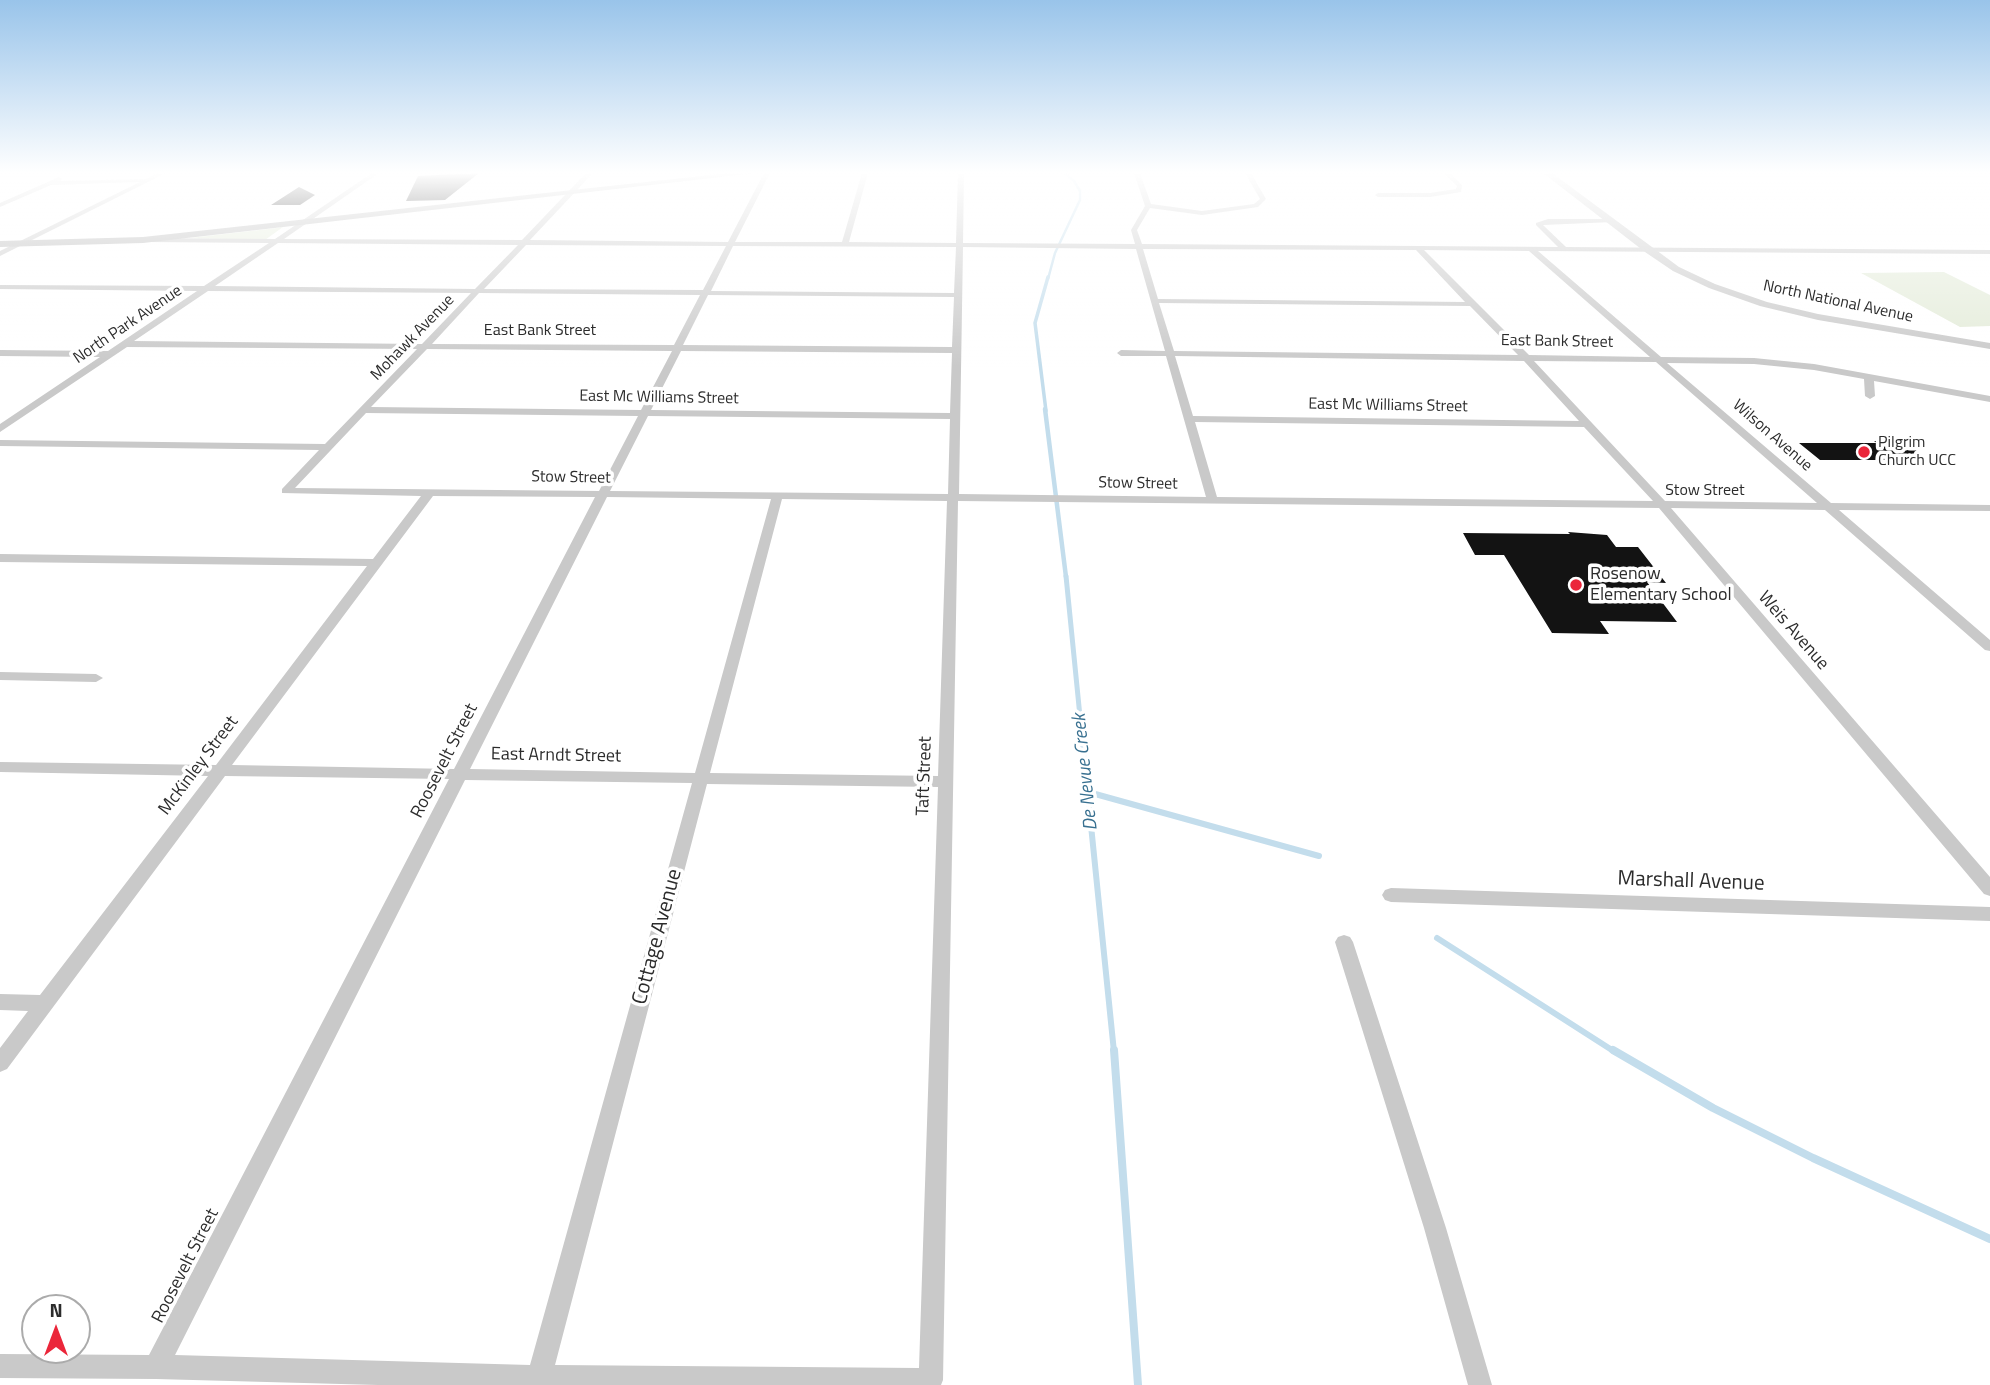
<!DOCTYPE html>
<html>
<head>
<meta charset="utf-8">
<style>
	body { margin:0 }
	#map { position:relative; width:1990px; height:1385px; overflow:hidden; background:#fff; font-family:"Titillium Web",sans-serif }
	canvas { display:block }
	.north { position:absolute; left:21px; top:1294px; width:70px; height:70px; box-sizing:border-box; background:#fff; border:2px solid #ababab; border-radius:50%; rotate:0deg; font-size:19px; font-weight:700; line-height:28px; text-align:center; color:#2c2c2c }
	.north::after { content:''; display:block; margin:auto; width:24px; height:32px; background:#eb263a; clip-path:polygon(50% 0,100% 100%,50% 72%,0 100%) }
</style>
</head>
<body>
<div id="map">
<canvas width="1990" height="1385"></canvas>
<div class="north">N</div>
</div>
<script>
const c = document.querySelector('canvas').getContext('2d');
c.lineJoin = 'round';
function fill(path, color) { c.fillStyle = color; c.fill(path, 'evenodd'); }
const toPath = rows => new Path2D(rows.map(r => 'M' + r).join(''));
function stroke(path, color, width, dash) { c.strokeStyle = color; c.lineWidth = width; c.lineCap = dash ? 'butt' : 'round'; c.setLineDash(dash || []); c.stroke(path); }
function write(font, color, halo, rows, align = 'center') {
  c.font = font + ' "Titillium Web",sans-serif'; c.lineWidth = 7; c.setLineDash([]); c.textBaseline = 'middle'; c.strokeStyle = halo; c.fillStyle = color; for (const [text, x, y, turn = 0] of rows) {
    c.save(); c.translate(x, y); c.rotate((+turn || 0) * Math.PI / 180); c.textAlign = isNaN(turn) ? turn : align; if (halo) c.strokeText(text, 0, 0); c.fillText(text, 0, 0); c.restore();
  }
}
const green = toPath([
	[283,227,265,240,190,238,277,228],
	[1944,272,1990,295,1990,326,1960,327,1861,273]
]);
const streamFar5 = toPath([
	[1048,279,1055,253,1080,200,1080,191,1074,181,1064,173]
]);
const streamFar4 = toPath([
	[1046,411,1035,323,1048,277]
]);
const streamFar3 = toPath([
	[1045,409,1066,577]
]);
const streamFar2 = toPath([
	[1066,576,1087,787]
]);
const streamFar1 = toPath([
	[1087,786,1114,1052],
	[1088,792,1319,856],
	[1437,938,1615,1052]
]);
const stream = toPath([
	[1114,1050,1138,1385],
	[1613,1050,1713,1108,1813,1158,1990,1239]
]);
const building = toPath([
	[479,173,445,200,406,201,418,176],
	[299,187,315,195,300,205,271,205],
	[1874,441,1903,441,1936,465,1900,465,1893,460,1820,460,1799,443,1877,443],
	[1568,532,1607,535,1616,547,1638,547,1666,583,1647,582,1677,622,1600,621,1609,634,1552,633,1504,555,1475,555,1463,533,1570,534]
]);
const minor = toPath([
	[158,173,166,173,0,256,0,251,140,182,51,185,0,207,0,203,59,177,62,179,60,181,146,179,158,173],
	[372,173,379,173,284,239,522,240,586,173,593,173,530,240,728,242,764,173,770,173,735,242,842,242,862,173,868,173,849,242,956,243,958,173,964,173,963,243,1135,244,1131,230,1145,206,1134,173,1140,173,1151,204,1202,211,1254,204,1260,199,1245,173,1251,173,1266,199,1258,207,1202,215,1150,208,1137,230,1142,244,1558,247,1536,225,1536,223,1548,219,1611,219,1613,222,1543,225,1566,247,1990,250,1990,254,1538,251,1661,357,1754,358,1814,364,1990,396,1990,402,1874,381,1875,396,1870,399,1865,396,1864,379,1814,370,1754,364,1667,363,1831,503,1990,505,1990,511,1839,510,1990,640,1990,651,1985,650,1825,510,1671,508,1990,877,1990,896,1984,894,1659,508,958,501,943,1380,941,1385,378,1385,156,1379,0,1378,0,1354,149,1355,449,779,225,776,7,1069,0,1072,0,1048,28,1011,0,1010,0,994,40,995,208,776,0,772,0,762,216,765,367,566,0,562,0,554,373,559,421,496,282,493,282,489,319,450,0,446,0,440,325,444,417,349,127,347,0,432,0,424,100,357,0,356,0,350,108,351,197,291,0,289,0,285,204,286,269,243,148,242,145,238,275,239,372,173],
	[278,243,518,245,475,289,215,286,278,243],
	[526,245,726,246,703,290,484,289,526,245],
	[733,246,956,247,954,293,711,291,733,246],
	[963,247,1136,249,1165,351,1121,350,1117,353,1121,356,1166,356,1206,497,959,494,963,247],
	[1143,249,1416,250,1465,302,1158,299,1143,249],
	[1424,250,1529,251,1650,357,1529,355,1424,250],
	[208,291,471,293,422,344,134,341,208,291],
	[479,293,700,295,674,345,432,344,479,293],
	[708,295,954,297,952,347,683,345,708,295],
	[1159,303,1470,306,1518,355,1174,351,1159,303],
	[427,349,672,351,641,410,371,407,427,349],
	[681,351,952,353,950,413,651,410,681,351],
	[1175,356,1524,361,1579,421,1193,416,1175,356],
	[1534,361,1656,362,1817,503,1665,501,1534,361],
	[366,413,638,416,599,491,295,488,366,413],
	[648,416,950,419,948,494,610,491,648,416],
	[1195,422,1584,427,1653,501,1217,497,1195,422],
	[433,496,595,497,454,769,232,765,433,496],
	[607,497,771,499,695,773,470,769,607,497],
	[782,499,947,501,938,776,710,773,782,499],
	[465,780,692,783,530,1365,175,1355,465,780],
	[707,784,938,787,919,1368,555,1365,707,784],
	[1443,173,1450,173,1462,185,1461,192,1430,197,1378,197,1375,195,1378,193,1430,193,1456,189,1457,186,1443,173],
	[0,672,96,674,103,678,96,682,0,680,0,672],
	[1391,888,1990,907,1990,921,1391,902,1385,900,1382,895,1385,890,1391,888],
	[1344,935,1350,937,1353,942,1446,1228,1492,1385,1468,1385,1424,1228,1335,942,1338,937,1344,935]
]);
const tertiary = toPath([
	[1543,173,1552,173,1679,267,1715,284,1767,302,1818,314,1990,343,1990,349,1818,320,1760,306,1709,288,1673,271,1645,252,1543,173]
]);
const secondary = toPath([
	[728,173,756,173,143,243,0,247,0,241,143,237,728,173]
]);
const markers = [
	[1864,452,7,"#eb263a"],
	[1576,585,7,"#eb263a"]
];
const farStreetnames = [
	["North National Avenue",1838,302,12],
	["North Park Avenue",128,325,-34],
	["East Bank Street",540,331],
	["Mohawk Avenue",413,338,-46],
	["East Bank Street",1557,342,1],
	["East Mc Williams Street",659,398,1],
	["East Mc Williams Street",1388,406,1],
	["Wilson Avenue",1772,436,41],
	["Stow Street",571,478,1],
	["Stow Street",1138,484,1],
	["Stow Street",1705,491]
];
const farPoinames = [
	["Pilgrim",1878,443],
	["Church UCC",1878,461]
];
const poiNames = [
	["Rosenow",1590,575],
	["Elementary School",1590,596]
];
const streetNames = [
	["Weis Avenue",1793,631,49],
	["East Arndt Street",556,756,1],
	["Roosevelt Street",445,761,-63],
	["McKinley Street",199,766,-53],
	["Taft Street",925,776,-88],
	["Roosevelt Street",186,1266,-63]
];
const waterNames = [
	["De Nevue Creek",1086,772,-96]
];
const nearStreetnames = [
	["Marshall Avenue",1691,882,2],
	["Cottage Avenue",658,937,-75]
];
fill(green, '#e3ebd8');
stroke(streamFar5, '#c3ddec', 2.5);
stroke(streamFar4, '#c3ddec', 3.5);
stroke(streamFar3, '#c3ddec', 4.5);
stroke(streamFar2, '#c3ddec', 5);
stroke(streamFar1, '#c3ddec', 6);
stroke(stream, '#c3ddec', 8);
fill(building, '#131313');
fill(minor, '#c9c9c9');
fill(tertiary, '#c9c9c9');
fill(secondary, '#b6b6b6');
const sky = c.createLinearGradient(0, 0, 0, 367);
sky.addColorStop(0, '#99c4ea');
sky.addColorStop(0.47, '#fff');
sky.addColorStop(1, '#ffffff00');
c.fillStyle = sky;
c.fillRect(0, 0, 1990, 367);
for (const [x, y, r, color] of markers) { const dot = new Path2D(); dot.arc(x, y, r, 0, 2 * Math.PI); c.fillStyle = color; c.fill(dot); stroke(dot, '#fff', 2.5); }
write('16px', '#2c2c2c', '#fff', farStreetnames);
write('16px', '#2c2c2c', '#fff', farPoinames, 'left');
write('18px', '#2c2c2c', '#fff', poiNames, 'left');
write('18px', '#2c2c2c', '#fff', streetNames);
write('italic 19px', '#387090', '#fff', waterNames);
write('21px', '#2c2c2c', '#fff', nearStreetnames);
</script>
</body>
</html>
